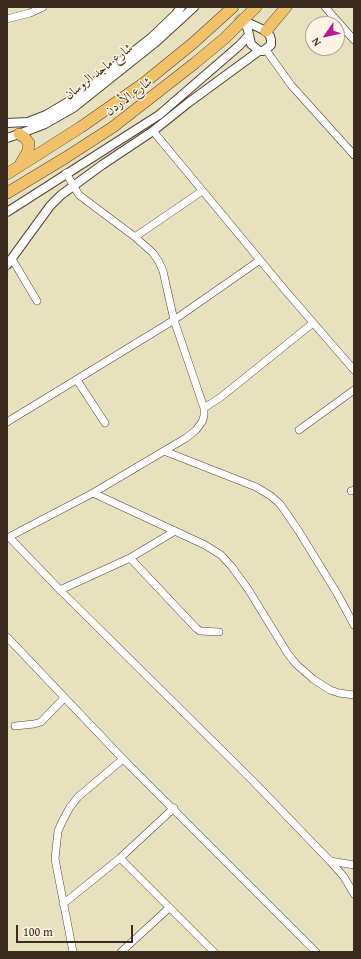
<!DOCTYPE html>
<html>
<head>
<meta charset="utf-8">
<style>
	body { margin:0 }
	#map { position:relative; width:361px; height:959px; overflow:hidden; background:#e8e1bf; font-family:"Gentium Book Plus",serif }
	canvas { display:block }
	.frame { position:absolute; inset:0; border:8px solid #3b2a1e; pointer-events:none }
	.north { position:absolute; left:305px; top:16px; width:40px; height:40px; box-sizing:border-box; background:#fcf5e5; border:1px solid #afa495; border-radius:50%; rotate:236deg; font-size:11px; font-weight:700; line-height:16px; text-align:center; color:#3b2a1e }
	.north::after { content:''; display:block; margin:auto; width:14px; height:18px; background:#b5179e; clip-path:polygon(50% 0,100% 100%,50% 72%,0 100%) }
	.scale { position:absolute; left:16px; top:925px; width:117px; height:18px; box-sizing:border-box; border:2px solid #3b2a1e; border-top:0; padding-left:5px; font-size:12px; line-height:14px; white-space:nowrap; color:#3b2a1e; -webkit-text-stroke:3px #fcf5e5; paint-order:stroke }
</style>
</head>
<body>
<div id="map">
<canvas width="361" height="959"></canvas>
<div class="frame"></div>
<div class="north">N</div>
<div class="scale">100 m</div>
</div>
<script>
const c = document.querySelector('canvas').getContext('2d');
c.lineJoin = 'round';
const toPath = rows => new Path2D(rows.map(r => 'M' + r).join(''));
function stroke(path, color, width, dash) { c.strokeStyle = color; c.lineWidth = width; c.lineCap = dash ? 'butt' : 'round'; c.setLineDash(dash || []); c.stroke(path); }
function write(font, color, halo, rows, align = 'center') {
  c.font = font + ' "Gentium Book Plus",Amiri,serif'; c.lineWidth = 3; c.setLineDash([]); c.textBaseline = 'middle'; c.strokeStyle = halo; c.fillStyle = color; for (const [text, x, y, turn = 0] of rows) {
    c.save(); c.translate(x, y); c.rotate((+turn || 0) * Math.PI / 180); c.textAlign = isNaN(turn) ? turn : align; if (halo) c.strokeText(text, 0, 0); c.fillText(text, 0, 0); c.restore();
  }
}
const tertiaryTunnel = toPath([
	[228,7,245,25]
]);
const minor = toPath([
	[325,7,354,40],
	[7,19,30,13,43,7],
	[266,50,291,85,354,155],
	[153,131,284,289,354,370],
	[135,237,202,191],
	[12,259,37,301],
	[77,380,105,423],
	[204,408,221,397,313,323],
	[7,422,174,320,260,260],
	[299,430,354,390],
	[164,451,256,487,271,496,280,504,298,530,338,595,354,625],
	[351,491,354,490],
	[93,493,205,545,221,555,232,567,248,589,288,654,296,664,313,679,330,690,339,693,354,695],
	[9,537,60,590,253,781,330,861,344,877,354,894],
	[7,538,93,493,164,451,186,438,196,430,202,422,204,416,204,408,174,320,163,271,159,262,153,253,135,237,79,195,66,173],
	[130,558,196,628,200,631,219,632],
	[60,590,130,558,175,531],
	[7,637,123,759,316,952],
	[15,726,34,724,41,722,64,698],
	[120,858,214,952],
	[330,861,354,865],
	[63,904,120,858,174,808],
	[73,952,55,859,58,831,63,820,70,807,78,797,123,759],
	[121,952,169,908]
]);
const tertiary = toPath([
	[246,25,248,30,251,44,259,51,263,51,271,45,271,40,270,36,266,31,251,24],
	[7,123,28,122,46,115,73,99,151,38,176,14,181,7],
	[7,138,19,134,45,124,73,108,157,41,194,7],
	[7,212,159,115,240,45,249,35],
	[7,265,50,206,61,195,102,165,153,131,188,103,259,51]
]);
const trunk = toPath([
	[266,31,286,7],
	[19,134,25,138,29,143,28,151,20,165],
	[7,174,81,127,144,83,192,44,233,7],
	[7,193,65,158,113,127,195,63,225,38,256,7]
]);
const streetNames = [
	["شارع ماجد الروسان",99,72,-38],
	["شارع الأردن",129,97,-37]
];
stroke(tertiaryTunnel, '#c5bc9f', 8, [8, 4]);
stroke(minor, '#554536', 8);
stroke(tertiary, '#554536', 10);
stroke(trunk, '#554536', 12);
stroke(minor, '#fff', 7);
stroke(tertiary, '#fff', 8);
stroke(trunk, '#f2c26a', 11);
write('13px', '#3b2a1e', '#fcf5e5', streetNames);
</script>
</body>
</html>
